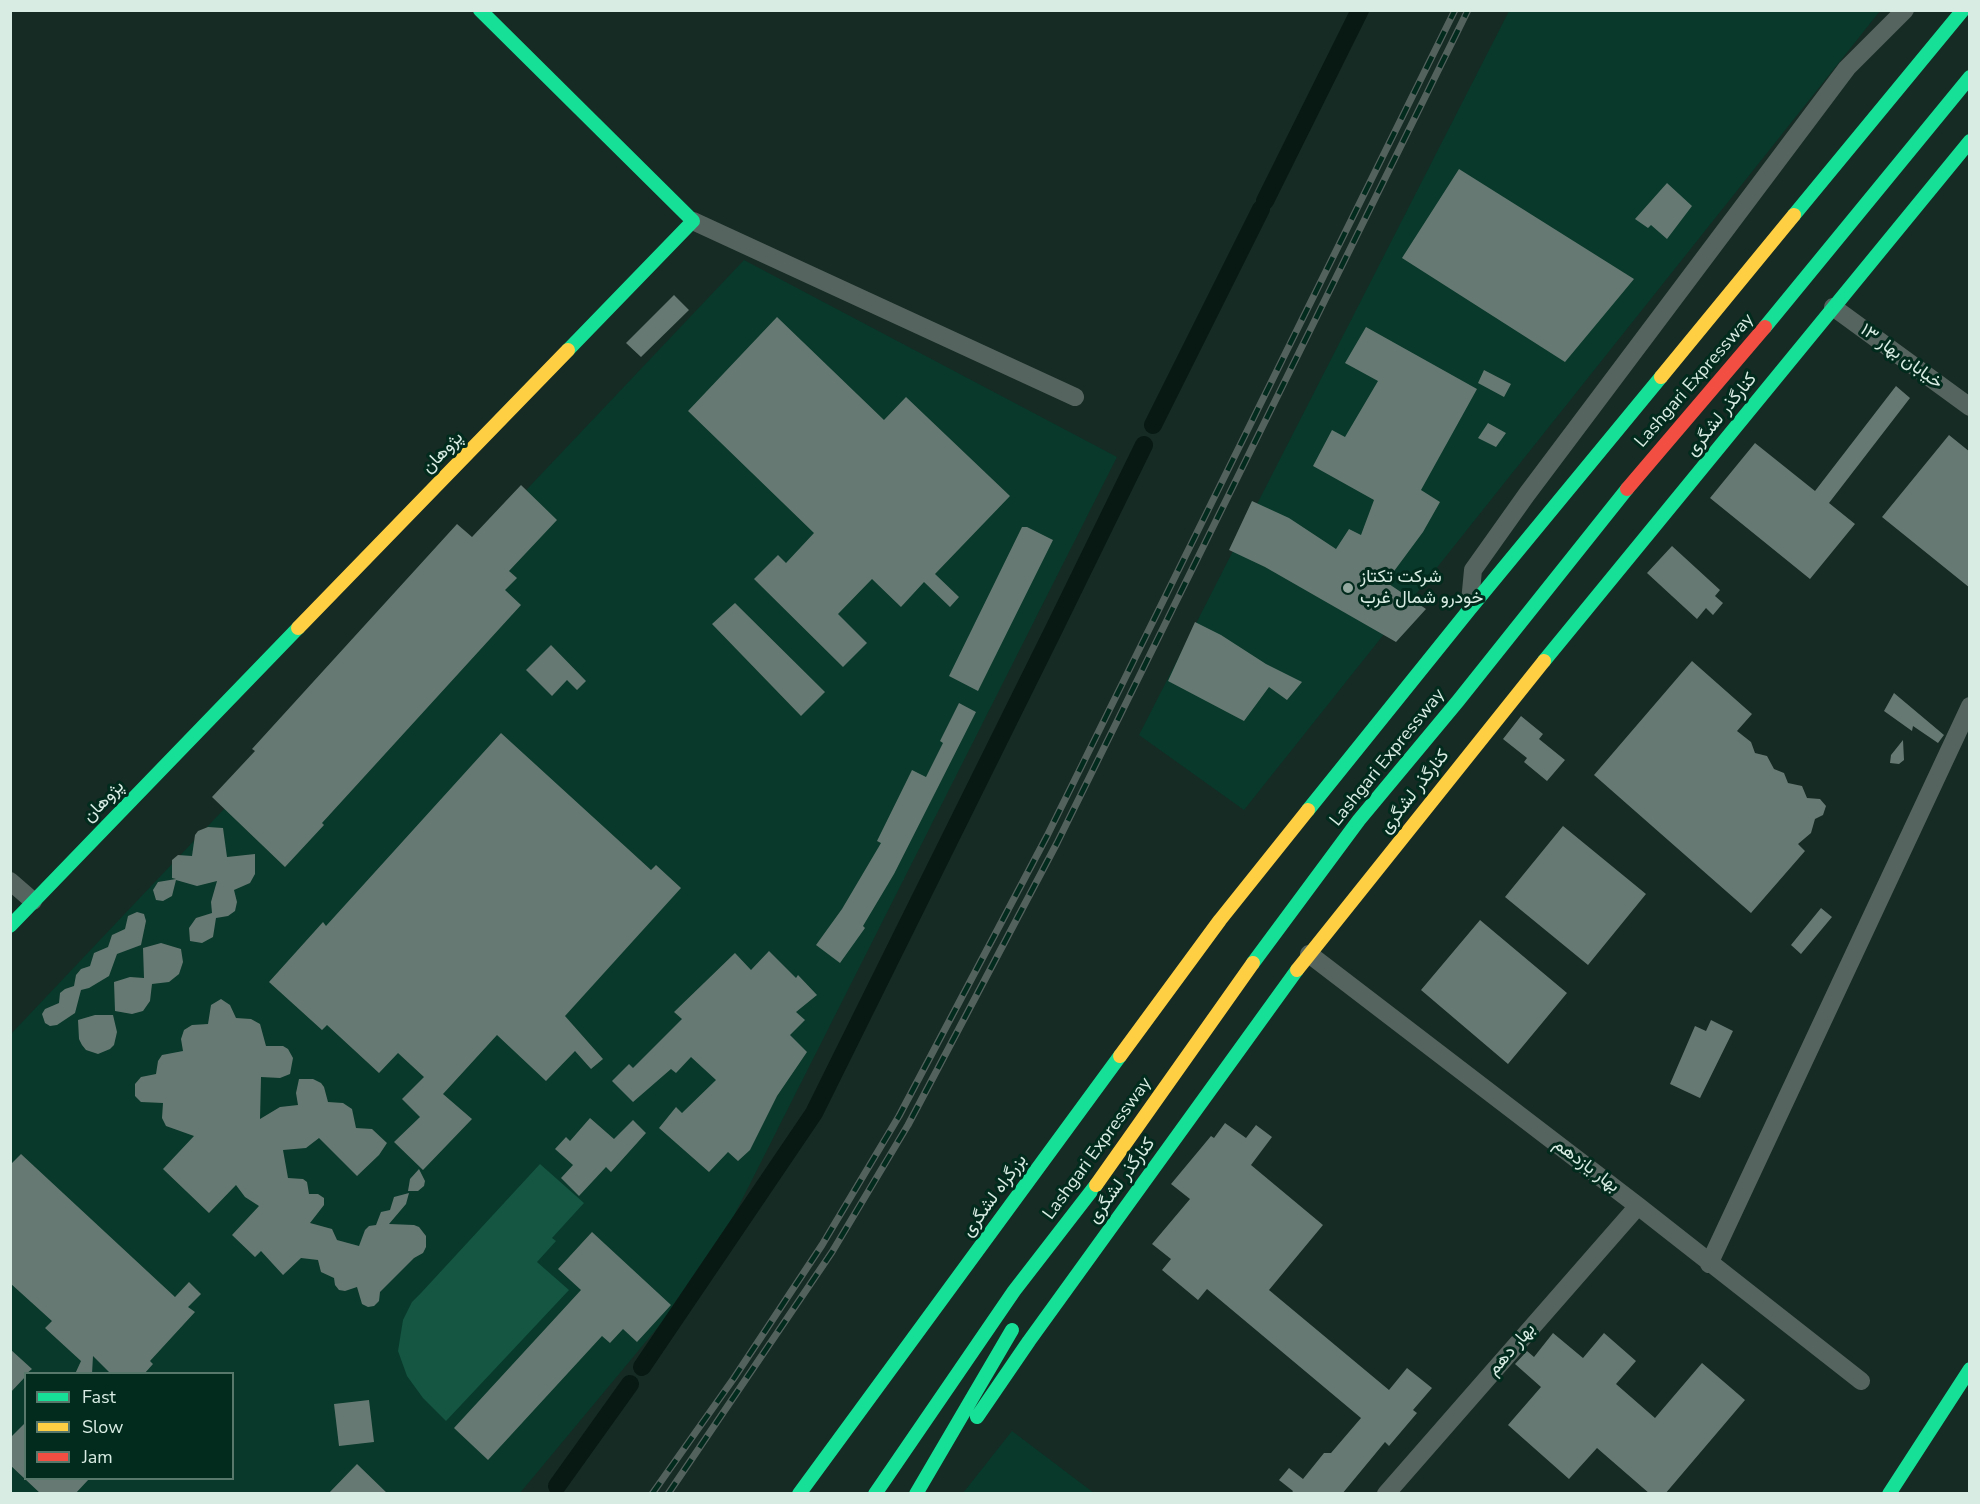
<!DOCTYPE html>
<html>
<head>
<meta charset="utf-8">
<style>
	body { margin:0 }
	#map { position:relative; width:1980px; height:1504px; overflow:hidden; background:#162b24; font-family:"Nunito Sans",sans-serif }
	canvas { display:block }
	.frame { position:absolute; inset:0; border:12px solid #d8ece3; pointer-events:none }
	.legend { position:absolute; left:24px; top:1372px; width:210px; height:108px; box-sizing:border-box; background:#022a1d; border:2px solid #58786c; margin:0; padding:8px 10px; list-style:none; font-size:18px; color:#d8ece3 }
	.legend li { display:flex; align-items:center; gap:12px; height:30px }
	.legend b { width:30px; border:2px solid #58786c }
</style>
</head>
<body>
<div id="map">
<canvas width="1980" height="1504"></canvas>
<div class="frame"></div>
<ul class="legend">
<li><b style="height:8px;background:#16e098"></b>Fast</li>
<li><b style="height:8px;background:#ffcf43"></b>Slow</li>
<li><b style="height:8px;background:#f24e42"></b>Jam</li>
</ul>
</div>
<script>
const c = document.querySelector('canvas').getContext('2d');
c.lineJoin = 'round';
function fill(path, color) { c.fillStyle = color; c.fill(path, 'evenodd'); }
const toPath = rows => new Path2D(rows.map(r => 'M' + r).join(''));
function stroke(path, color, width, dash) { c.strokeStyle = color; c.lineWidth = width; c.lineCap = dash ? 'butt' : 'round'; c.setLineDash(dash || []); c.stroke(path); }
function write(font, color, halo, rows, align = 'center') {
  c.font = font + ' "Nunito Sans",Vazirmatn,sans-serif'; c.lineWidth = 6; c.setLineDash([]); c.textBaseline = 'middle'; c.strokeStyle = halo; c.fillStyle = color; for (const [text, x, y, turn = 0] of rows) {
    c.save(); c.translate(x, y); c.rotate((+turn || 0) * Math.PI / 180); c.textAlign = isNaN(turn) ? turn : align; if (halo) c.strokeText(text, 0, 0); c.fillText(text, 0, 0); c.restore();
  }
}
const built = toPath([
	[1509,11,1880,11,1244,810,1139,735],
	[744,260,1117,457,708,1267,520,1493,11,1493,10,1035],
	[26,1374,232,1374,232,1478,26,1478],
	[1012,1431,1094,1493,963,1493]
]);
const green = toPath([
	[540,1164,584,1203,552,1238,556,1241,537,1262,569,1290,446,1421,423,1398,407,1376,398,1351,403,1320,412,1302,421,1293]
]);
const canal = toPath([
	[1265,201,1360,10],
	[1153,425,1261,209],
	[642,1367,814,1113,1054,629,1144,445],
	[557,1486,630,1384]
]);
const building = toPath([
	[1459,169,1634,279,1565,362,1402,258],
	[1667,183,1692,206,1667,239,1651,225,1648,228,1635,219],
	[674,295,689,310,641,357,626,343],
	[777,317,884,420,906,397,1010,496,935,574,959,597,950,607,924,582,901,607,872,579,838,614,867,643,843,667,754,579,778,555,786,563,814,533,688,411],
	[1366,327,1477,389,1421,490,1440,502,1423,532,1386,582,1426,609,1396,642,1265,567,1229,550,1252,501,1289,518,1336,549,1349,529,1361,535,1374,500,1313,466,1332,430,1345,437,1378,381,1345,363],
	[1484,370,1511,384,1504,397,1478,383],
	[1896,386,1910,398,1829,503,1855,524,1810,579,1710,498,1755,443,1815,491],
	[1488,423,1506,433,1496,447,1478,438],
	[1949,435,1970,452,1970,588,1882,517],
	[521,485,557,520,509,571,517,578,505,590,521,605,322,823,324,825,285,867,212,797,255,751,252,749,457,524,472,537],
	[1022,527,1027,527,1053,540,978,691,949,676],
	[1672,546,1720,590,1715,596,1723,603,1713,615,1706,608,1697,619,1647,573],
	[735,603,825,692,801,716,712,624],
	[1195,622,1221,635,1266,664,1302,682,1287,700,1269,687,1244,721,1168,681],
	[551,645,586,681,577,690,567,680,552,696,526,670],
	[1692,661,1752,714,1737,731,1751,742,1755,753,1767,756,1774,769,1784,773,1788,783,1802,786,1807,798,1820,799,1826,806,1823,815,1815,819,1811,833,1798,844,1805,851,1751,913,1594,775],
	[1894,693,1944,735,1938,743,1913,726,1912,731,1884,711],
	[959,703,976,712,894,874,863,926,865,928,840,963,816,945,842,909,881,843,877,841,912,770,926,777,943,743,940,741],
	[1521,716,1543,734,1539,739,1565,760,1547,781,1524,762,1527,758,1503,739],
	[501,733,651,870,656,865,681,888,565,1016,603,1059,591,1069,575,1051,546,1081,497,1035,443,1094,472,1119,423,1170,394,1142,420,1117,402,1099,424,1077,398,1053,379,1073,327,1025,322,1030,269,982,323,922,326,926],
	[1903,740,1904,760,1899,764,1890,763,1891,755],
	[1563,826,1646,894,1588,965,1505,897],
	[208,827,223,828,227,857,255,854,255,874,250,883,234,890,237,902,235,911,228,916,216,918,213,937,202,943,190,941,189,928,196,918,212,913,211,902,217,881,197,886,176,880,172,896,163,901,156,900,153,890,158,882,176,879,172,878,172,860,178,855,192,856,195,835,198,831],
	[1821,908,1832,917,1801,954,1791,945],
	[137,912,144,914,146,921,141,945,117,954,109,976,89,988,81,990,75,1013,57,1025,50,1026,45,1023,42,1014,45,1009,59,1003,60,993,65,989,74,986,76,975,81,969,90,966,94,953,108,947,112,935,125,929,128,916],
	[1480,920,1567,993,1508,1064,1421,990],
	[161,943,181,949,183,962,179,974,169,982,152,984,150,1001,143,1011,132,1014,115,1011,114,982,130,977,144,978,143,948],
	[769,951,796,978,798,975,817,995,796,1012,805,1020,790,1035,807,1052,777,1096,750,1150,738,1161,728,1152,709,1172,659,1128,676,1107,682,1113,716,1080,691,1057,676,1073,671,1069,633,1102,612,1081,629,1064,633,1068,682,1019,674,1012,735,953,751,970],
	[221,999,230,1005,236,1018,251,1019,260,1024,266,1046,283,1046,288,1049,293,1058,290,1074,280,1078,261,1077,260,1119,280,1107,298,1105,296,1093,299,1079,313,1079,321,1083,324,1087,328,1102,343,1103,352,1109,356,1128,372,1129,387,1143,379,1155,357,1176,319,1138,306,1148,283,1150,288,1178,303,1179,307,1182,309,1194,318,1194,324,1198,324,1205,310,1223,332,1229,337,1240,359,1246,365,1230,369,1226,376,1225,381,1212,390,1210,394,1197,409,1193,406,1204,389,1224,414,1225,419,1227,426,1236,426,1247,423,1253,414,1258,380,1292,379,1301,374,1306,368,1307,362,1304,357,1287,345,1291,339,1290,335,1285,334,1278,321,1272,318,1260,301,1258,283,1275,261,1251,255,1257,232,1235,259,1206,245,1197,236,1185,209,1213,163,1169,194,1136,166,1126,162,1118,163,1103,141,1102,135,1096,135,1084,141,1077,156,1074,158,1061,162,1055,183,1051,181,1039,184,1030,192,1025,208,1024,211,1005],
	[95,1015,113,1015,117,1032,114,1045,110,1049,98,1054,86,1050,82,1045,79,1039,78,1020],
	[1711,1020,1733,1031,1700,1098,1670,1084,1695,1026,1706,1031],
	[590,1118,614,1139,633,1120,646,1133,611,1172,606,1167,579,1196,561,1178,573,1165,555,1149,566,1137,570,1141],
	[1225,1123,1246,1138,1256,1125,1272,1137,1251,1165,1323,1225,1269,1290,1389,1390,1407,1368,1432,1388,1413,1410,1417,1413,1389,1446,1385,1442,1342,1494,1291,1494,1293,1491,1279,1480,1289,1468,1303,1479,1324,1453,1331,1453,1361,1418,1207,1289,1198,1300,1162,1270,1171,1259,1152,1244,1190,1199,1171,1184,1211,1136,1214,1138],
	[21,1154,175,1297,189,1282,201,1294,188,1307,195,1312,150,1361,153,1364,144,1374,111,1374,93,1356,92,1374,75,1374,81,1361,45,1328,52,1321,10,1283,10,1165],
	[419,1169,425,1181,424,1186,418,1191,408,1191,410,1179],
	[592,1232,671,1305,637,1342,623,1329,610,1343,602,1336,488,1460,454,1428,581,1290,558,1269],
	[1553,1333,1583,1358,1604,1333,1636,1361,1616,1384,1655,1418,1702,1363,1745,1400,1665,1494,1650,1494,1597,1448,1569,1479,1508,1425,1541,1387,1515,1364,1527,1351,1534,1357],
	[10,1349,32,1369,26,1374,26,1376,10,1393],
	[369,1400,374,1442,339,1446,334,1404],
	[26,1422,26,1479,89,1479,75,1494,41,1494,10,1465,10,1438],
	[357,1464,388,1494,328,1494]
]);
const street = toPath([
	[693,221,1075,397],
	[1833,307,1970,407],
	[1470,602,1473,570,1527,494,1847,68,1905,10],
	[10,881,33,901],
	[1309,954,1638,1206,1861,1381],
	[1709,1264,1970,706],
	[1386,1494,1638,1206]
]);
const fast = toPath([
	[480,10,693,221,568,350],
	[1794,215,1963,10],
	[1765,327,1970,77],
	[1544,661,1970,141],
	[1308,810,1469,610,1661,377],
	[10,926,298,628],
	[1253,963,1359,820,1458,701,1627,489],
	[977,1417,1029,1341,1297,970],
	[799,1494,1120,1056],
	[875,1494,1014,1291,1096,1185],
	[916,1494,1012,1330],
	[1889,1494,1970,1369]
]);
const slow = toPath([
	[1661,377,1794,215],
	[298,628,568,350],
	[1297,970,1544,661],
	[1120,1056,1220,920,1308,810],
	[1096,1185,1253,963]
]);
const jam = toPath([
	[1627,489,1765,327]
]);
const rail = toPath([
	[652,1494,734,1378,822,1245,899,1116,1047,836,1455,10],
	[668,1494,832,1252,908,1125,1057,843,1468,10]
]);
const markers = [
	[1348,588,6,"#94a8a0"]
];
const streetNames = [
	["خیابان بهار ۱۳",1901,357,36],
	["Lashgari Expressway",1695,381,-49],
	["کنارگذر لشگری",1722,415,-51],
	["پژوهان",443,453,-46],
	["Lashgari Expressway",1388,758,-51],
	["کنارگذر لشگری",1415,792,-52],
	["پژوهان",104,802,-46],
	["Lashgari Expressway",1098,1149,-54],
	["بهار یازدهم",1586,1166,37],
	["کنارگذر لشگری",1122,1181,-54],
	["بزرگراه لشگری",995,1196,-54],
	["بهار دهم",1512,1350,-49]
];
const poiNames = [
	["شرکت تکتاز",1360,578],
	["خودرو شمال غرب",1360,599]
];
fill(built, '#08392a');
fill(green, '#145641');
stroke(canal, '#081913', 18);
fill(building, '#677973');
stroke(street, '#55645e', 18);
stroke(fast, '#16e098', 14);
stroke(slow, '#ffcf43', 14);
stroke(jam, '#f24e42', 14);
stroke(rail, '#54625e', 7);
stroke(rail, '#022a1d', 4.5, [14]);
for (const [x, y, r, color] of markers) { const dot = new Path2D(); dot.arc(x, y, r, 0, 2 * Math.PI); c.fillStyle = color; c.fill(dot); stroke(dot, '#022a1d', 2); }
write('18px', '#d8ece3', '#022a1d', streetNames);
write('18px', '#d8ece3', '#022a1d', poiNames, 'left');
</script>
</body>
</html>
